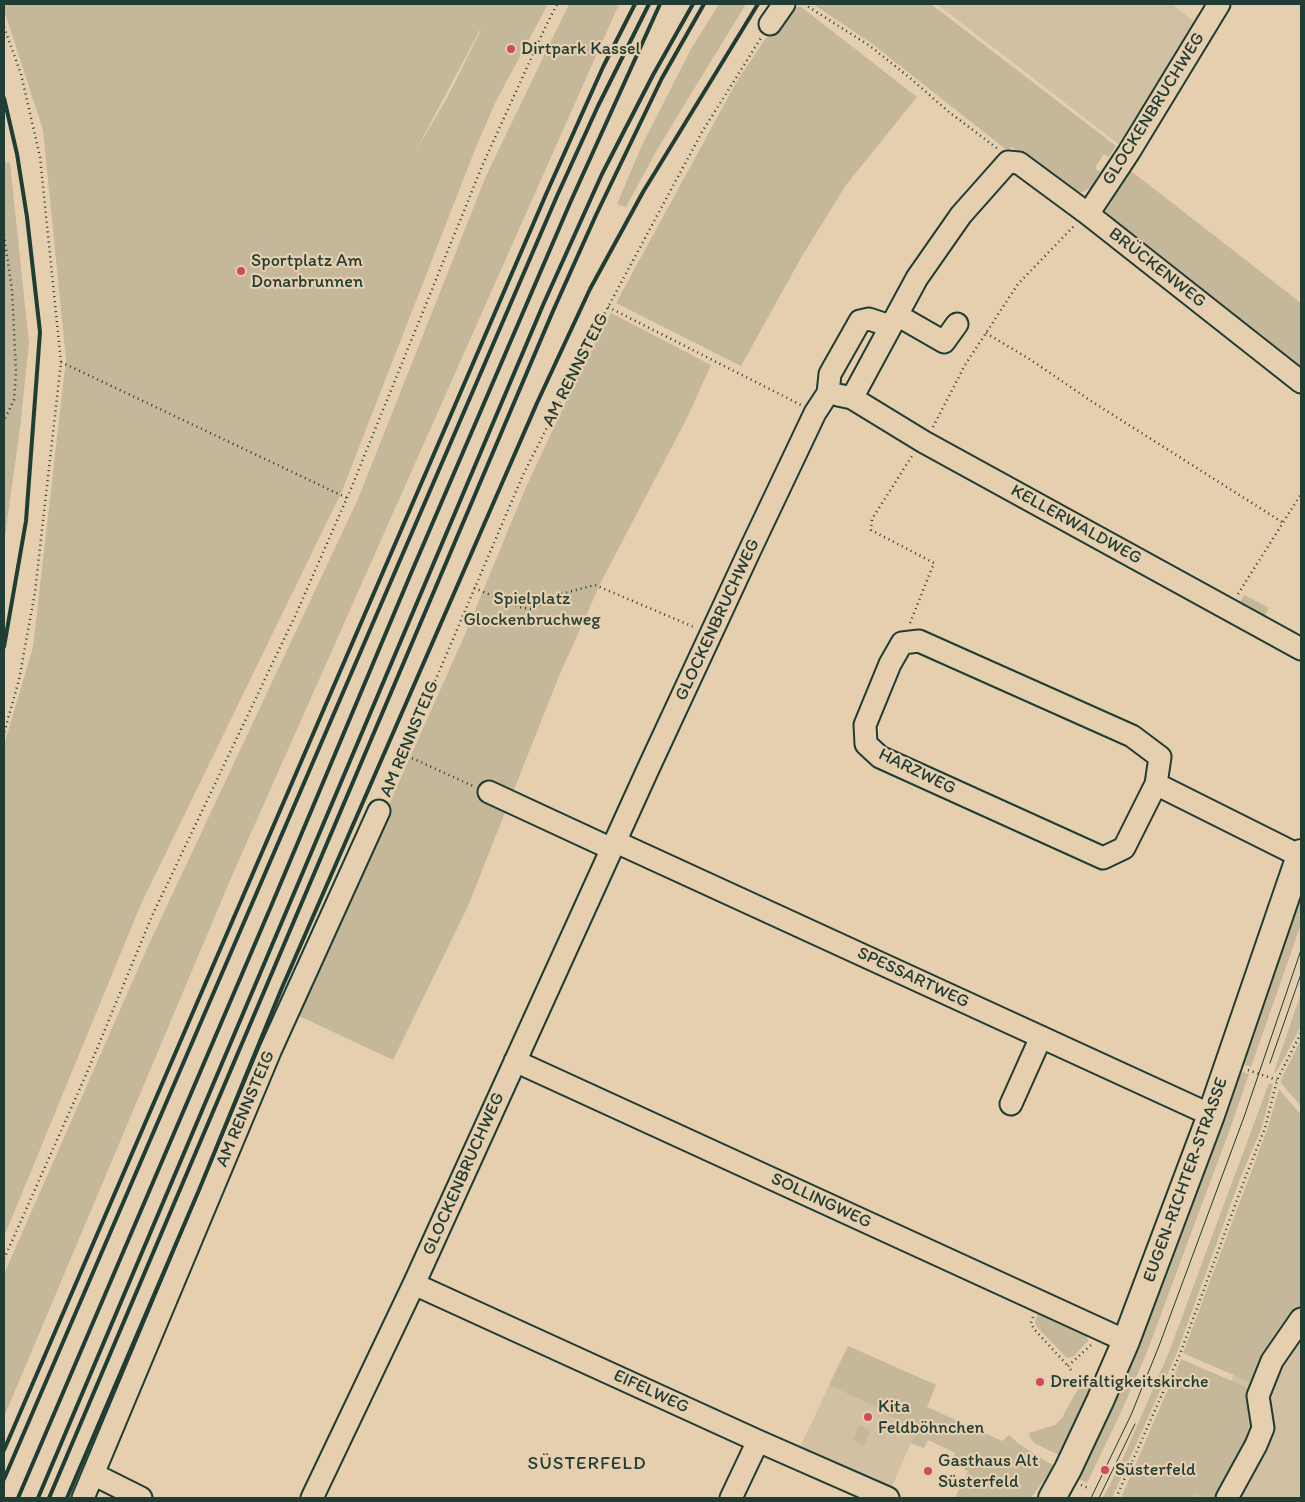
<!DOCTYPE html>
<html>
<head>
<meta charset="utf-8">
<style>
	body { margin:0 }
	#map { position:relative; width:1305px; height:1502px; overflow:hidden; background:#e6cfaf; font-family:Itim,sans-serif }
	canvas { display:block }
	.frame { position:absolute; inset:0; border:5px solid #1f3d34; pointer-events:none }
</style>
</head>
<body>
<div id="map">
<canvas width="1305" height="1502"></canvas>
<div class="frame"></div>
</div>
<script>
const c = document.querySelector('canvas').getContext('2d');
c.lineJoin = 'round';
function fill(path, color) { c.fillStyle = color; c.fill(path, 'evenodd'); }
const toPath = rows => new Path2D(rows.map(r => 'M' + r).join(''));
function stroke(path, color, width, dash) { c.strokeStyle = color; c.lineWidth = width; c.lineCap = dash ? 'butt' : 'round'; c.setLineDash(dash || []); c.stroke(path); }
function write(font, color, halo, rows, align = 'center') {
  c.font = font + ' Itim,sans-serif'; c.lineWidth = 4.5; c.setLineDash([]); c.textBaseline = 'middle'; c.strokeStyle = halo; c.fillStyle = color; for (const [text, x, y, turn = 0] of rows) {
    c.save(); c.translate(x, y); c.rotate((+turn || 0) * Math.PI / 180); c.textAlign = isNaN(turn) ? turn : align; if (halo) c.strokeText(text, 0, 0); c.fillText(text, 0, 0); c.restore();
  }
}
const built = toPath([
	[937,4,1172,4,1197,24,1121,146],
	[1295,1228,1301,1232,1301,1498,1182,1498],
	[848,1346,936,1385,890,1491,799,1449]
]);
const green = toPath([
	[4,4,548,4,495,103,474,152,342,491,141,904,4,1237,4,745,33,647,66,359,43,130,4,10],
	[481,30,447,98,414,154,480,30],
	[569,4,619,4,231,878,4,1417,4,1274,149,944,358,499,486,176],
	[719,4,746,4,658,148,626,207,617,204,642,145,691,49],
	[813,4,931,4,1116,146,1109,157,1104,154,1095,168,1100,172,1091,187,1083,192,1072,193,1012,147,1008,151,871,43],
	[800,6,917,97,846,185,802,256,741,366,616,303,737,81,766,38,789,10],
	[4,162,10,163,29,343,20,428,4,543],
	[1131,171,1301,303,1301,374,1110,222,1106,211],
	[611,313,711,365,687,418,602,580,559,676,468,906,393,1060,295,1014,463,639,526,487,581,370],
	[1244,595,1269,608,1265,616,1261,614,1260,617,1239,605],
	[1301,885,1301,924,1251,1067,1240,1063],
	[1301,993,1301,1026,1276,1073,1274,1072],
	[1301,1039,1301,1106,1280,1082],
	[1237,1070,1249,1074,1231,1126,1147,1352,1122,1410,1087,1483,1076,1478],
	[1269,1083,1273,1084,1262,1127,1240,1179,1176,1355,1112,1498,1103,1498,1124,1456,1169,1352],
	[1279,1089,1301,1115,1301,1311,1252,1383,1183,1353,1267,1130],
	[1043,1310,1086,1330,1088,1341,1074,1356,1069,1358,1066,1357,1037,1327,1035,1322,1038,1313],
	[848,1346,936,1385,927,1407,1002,1441,1009,1435,1019,1444,1054,1466,1031,1498,955,1498,968,1471,952,1462,955,1453,928,1440,924,1448,911,1443,917,1428,881,1412,881,1409,829,1385],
	[1181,1359,1255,1391,1261,1411,1218,1498,1204,1498,1194,1493,1191,1498,1121,1498],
	[1081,1385,1090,1389,1088,1396,1084,1407,1077,1417,1061,1456,1034,1443,1030,1438,1029,1433,1055,1425,1062,1418,1075,1394],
	[860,1425,870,1430,864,1445,853,1440]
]);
const path = toPath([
	[804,4,870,46,910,78,949,112,998,149],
	[4,27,21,74,40,157,61,362,35,592,19,680,4,733],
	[4,235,12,290,16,372,14,400,4,420],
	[608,307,801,405],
	[986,333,1031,360,1091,401,1282,522],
	[61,362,347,498],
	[933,427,965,365,1018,284,1074,226],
	[474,588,519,607,531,609,557,595,595,585,694,627],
	[1238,594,1301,494],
	[910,623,934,563,871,530,872,519,912,456],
	[403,754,473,786],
	[386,796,523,475,608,307,702,132,761,38],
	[1248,1070,1277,1080],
	[4,1259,89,1068,152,916,296,614,350,491,483,164,544,30,557,4],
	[1033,1317,1031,1323,1034,1329,1068,1366],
	[1071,1370,1068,1366,1092,1344],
	[1081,1485,1088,1488],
	[1116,1498,1180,1354,1244,1181,1265,1128,1277,1080,1301,1033]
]);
const minor = toPath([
	[770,24,784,4],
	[1088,214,1129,152,1219,4],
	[897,315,944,342,957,324],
	[838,395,852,398,924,442,1301,649],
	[852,398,917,278,961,215,1008,162,1019,163,1088,214,1301,382],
	[1156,784,1124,848,1103,858,880,757,866,744,865,725,890,664,902,643,919,641,1132,736,1160,757,1156,784,1300,856],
	[489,792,612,849],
	[616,842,1211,1115],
	[515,1061,1126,1341],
	[1011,1104,1041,1037],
	[414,1284,758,1441,888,1498],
	[93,1474,141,1498],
	[83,1498,271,1049,379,811],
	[312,1498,414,1284,649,767,749,552,815,413,828,393,830,374,860,321,869,319,890,326],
	[731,1498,758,1441],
	[1227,1498,1256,1445,1263,1428,1258,1396,1272,1361,1301,1319]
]);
const major = toPath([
	[1052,1498,1068,1469,1100,1401,1126,1341,1211,1115,1301,853]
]);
const tram = toPath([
	[1270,1063,1301,974],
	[1091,1498,1131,1415,1159,1346,1244,1117,1301,950],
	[1099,1498,1135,1424]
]);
const rail = toPath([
	[4,98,17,154,27,217,40,332,26,521,4,647],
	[4,1450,547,192,603,67,635,4],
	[4,1479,557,196,598,106,649,4],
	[18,1498,272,904,409,578,570,203,660,4],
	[38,1498,543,305,602,174,653,75,693,4],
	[49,1498,553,311,596,215,662,78,704,4],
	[67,1498,199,1190,281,990,537,403,590,289,643,192,758,4]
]);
const markers = [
	[511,49,5,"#d1495b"],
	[241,271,5,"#d1495b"],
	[1040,1382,5,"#d1495b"],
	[868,1417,5,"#d1495b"],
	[1105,1470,5,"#d1495b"],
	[928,1471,5,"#d1495b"]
];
const poiNames = [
	["Dirtpark Kassel",521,49],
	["Sportplatz Am",251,261],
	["Donarbrunnen",251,282],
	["Dreifaltigkeitskirche",1050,1382],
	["Kita",878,1407],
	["Feldböhnchen",878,1428],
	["Gasthaus Alt",938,1461],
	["Süsterfeld",938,1482],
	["Süsterfeld",1115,1470]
];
const streetNames = [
	["GLOCKENBRUCHWEG",1154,109,-58],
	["BRÜCKENWEG",1157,268,38],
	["AM RENNSTEIG",576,370,-63],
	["KELLERWALDWEG",1076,525,29],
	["GLOCKENBRUCHWEG",718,620,-65],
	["AM RENNSTEIG",410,739,-67],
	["HARZWEG",917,772,26],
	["SPESSARTWEG",913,978,25],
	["AM RENNSTEIG",246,1109,-67],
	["GLOCKENBRUCHWEG",464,1174,-66],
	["EUGEN-RICHTER-STRASSE",1186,1180,-70],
	["SOLLINGWEG",821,1201,25],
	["EIFELWEG",651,1392,25]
];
const parkNames = [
	["Spielplatz",532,599],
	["Glockenbruchweg",532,620]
];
const neighbourhoodNames = [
	["SÜSTERFELD",587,1464]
];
fill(built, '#d2c0a2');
fill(green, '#c5b79a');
stroke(minor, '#1f3d34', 25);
stroke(major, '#1f3d34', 30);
stroke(path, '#1f3d34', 2.5, [1, 4]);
stroke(minor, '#e6cfaf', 21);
stroke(major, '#e6cfaf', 26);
stroke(tram, '#1f3d34', 1);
stroke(rail, '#1f3d34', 4);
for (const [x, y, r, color] of markers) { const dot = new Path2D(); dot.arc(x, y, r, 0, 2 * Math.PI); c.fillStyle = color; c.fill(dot); stroke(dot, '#e6cfaf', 2); }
write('18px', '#1f3d34', '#e6cfaf', poiNames, 'left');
write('18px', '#1f3d34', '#e6cfaf', streetNames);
write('18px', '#274339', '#e6cfaf', parkNames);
c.letterSpacing = '1px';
write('19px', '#1f3d34', '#e6cfaf', neighbourhoodNames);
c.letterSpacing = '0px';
</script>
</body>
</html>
